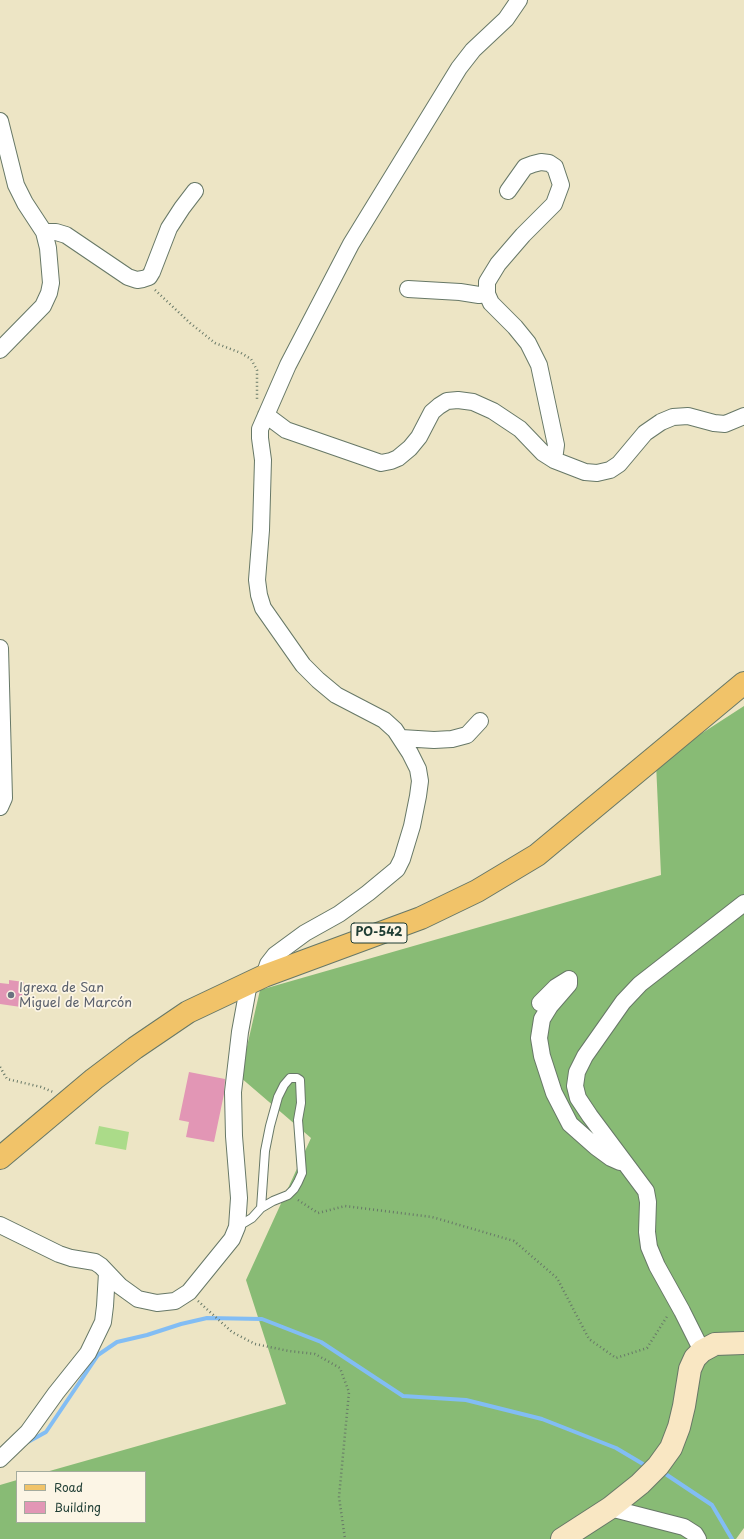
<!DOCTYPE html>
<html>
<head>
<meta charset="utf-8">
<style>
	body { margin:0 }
	#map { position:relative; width:744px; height:1539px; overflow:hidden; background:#ede5c5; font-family:"Playpen Sans",sans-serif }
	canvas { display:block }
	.legend { position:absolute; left:16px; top:1471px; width:130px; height:52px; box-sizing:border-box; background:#fcf5e5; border:1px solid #a4ab9e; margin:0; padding:5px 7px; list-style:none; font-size:12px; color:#1f3d34 }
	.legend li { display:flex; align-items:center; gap:8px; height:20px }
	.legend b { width:20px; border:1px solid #a4ab9e }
</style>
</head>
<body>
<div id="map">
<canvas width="744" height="1539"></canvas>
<ul class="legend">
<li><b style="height:5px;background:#f1c369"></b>Road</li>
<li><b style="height:11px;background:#e296b5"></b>Building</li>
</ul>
</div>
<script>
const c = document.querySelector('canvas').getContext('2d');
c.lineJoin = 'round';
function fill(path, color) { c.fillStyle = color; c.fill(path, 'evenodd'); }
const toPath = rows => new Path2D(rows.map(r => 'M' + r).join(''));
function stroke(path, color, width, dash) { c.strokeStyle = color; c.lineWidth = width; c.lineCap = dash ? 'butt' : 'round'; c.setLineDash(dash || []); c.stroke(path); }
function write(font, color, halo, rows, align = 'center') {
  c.font = font + ' "Playpen Sans",sans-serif'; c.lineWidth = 3.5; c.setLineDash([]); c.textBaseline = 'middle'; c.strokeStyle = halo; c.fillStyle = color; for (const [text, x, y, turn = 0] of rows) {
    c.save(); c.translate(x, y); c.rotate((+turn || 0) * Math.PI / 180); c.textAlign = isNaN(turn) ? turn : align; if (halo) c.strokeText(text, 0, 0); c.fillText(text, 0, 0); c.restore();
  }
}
const green = toPath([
	[99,1126,129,1132,126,1150,95,1144]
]);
const forest = toPath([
	[744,706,744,1528,736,1539,0,1539,0,1485,17,1480,17,1522,145,1522,145,1472,46,1472,286,1404,246,1280,311,1138,240,1077,260,990,661,875,656,763]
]);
const stream = toPath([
	[26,1443,46,1432,98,1355,117,1342,147,1335,181,1324,207,1318,262,1319,321,1342,403,1396,466,1400,542,1419,616,1448,643,1464],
	[667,1475,712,1505,732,1539]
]);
const building = toPath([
	[9,980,24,982,21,1007,0,1004,0,983,9,984],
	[189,1072,225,1079,224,1094,214,1142,186,1137,189,1122,179,1120]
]);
const path = toPath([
	[155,290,190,323,215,343,241,353,251,359,257,370,257,399],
	[0,1067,7,1079,41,1087,53,1092],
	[298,1200,318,1213,345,1206,432,1217,514,1241,557,1278,589,1339,616,1358,647,1348,668,1315],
	[198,1301,232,1332,255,1344,289,1351,315,1354,340,1368,349,1392,339,1497,345,1539]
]);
const lane = toPath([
	[237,1227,252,1218,261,1208,273,1201,288,1195,294,1189,298,1182,302,1173,298,1120,301,1103,300,1080,297,1078,290,1078,284,1085,278,1097,270,1126,265,1151,261,1208]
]);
const street = toPath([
	[0,121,16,185,25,203,44,232,48,248,51,283,49,293,43,306,0,350],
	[508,191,525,167,533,164,541,162,549,163,555,167,561,185,554,204,523,235,498,264,487,282,487,294,491,303,515,327,528,343,539,365,556,445,554,460],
	[44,232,56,232,66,235,128,277,137,280,143,279,149,277,152,272,169,228,182,208,195,191],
	[408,289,460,292,479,295,487,294],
	[266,415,286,430,381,463,391,461,398,458,410,448,419,437,432,412,439,406,447,401,458,400,473,402,493,411,520,429,543,453,554,460,585,472,597,473,610,470,619,464,645,433,661,422,673,417,688,416,714,423,725,424,744,416],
	[0,648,4,798,0,807],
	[401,738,434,740,452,739,467,735,480,721],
	[264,976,268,964,275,955,305,933,339,914,368,893,397,869,402,859,412,826,418,796,420,781,418,769,410,753,395,730,384,720,336,695,318,680,303,665,263,608,259,595,257,580,261,530,263,460,260,438,260,429,288,365,351,244,459,68,473,50,506,19,519,0],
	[540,1003,556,987,569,979,569,984,550,1006,542,1019,539,1038,542,1056,554,1093,570,1124,596,1147,611,1158,620,1162],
	[0,1225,59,1254,71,1258,95,1262,101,1266,120,1286,138,1299,157,1303,175,1301,189,1292,232,1239,237,1227,239,1198,234,1136,233,1092,240,1032,249,983],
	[702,1351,682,1311,657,1266,649,1247,647,1232,648,1202,646,1191,590,1116,578,1098,575,1086,577,1072,585,1056,623,1002,640,984,744,903],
	[0,1459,28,1432,56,1393,88,1353,103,1322,105,1306,107,1273],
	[610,1508,684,1527,695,1534,698,1539]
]);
const secondary = toPath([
	[562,1539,610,1508,640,1484,658,1466,671,1448,679,1427,684,1406,690,1369,695,1358,702,1351,715,1344,744,1343]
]);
const primary = toPath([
	[0,1158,94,1079,135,1048,188,1012,264,976,421,918,477,891,537,855,744,683]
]);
const markers = [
	[11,995,4,"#6b7280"]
];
const shields = [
	[379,933,56]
];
const shieldNames = [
	["PO-542",379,933]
];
const worshipNames = [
	["Igrexa de San",19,988],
	["Miguel de Marcón",19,1003]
];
fill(green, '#abdb89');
fill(forest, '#88bb75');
stroke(stream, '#82bdf4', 4);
fill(building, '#e296b5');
stroke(lane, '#677867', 10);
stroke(street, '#677867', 18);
stroke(secondary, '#677867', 24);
stroke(primary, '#677867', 24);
stroke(path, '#677867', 2.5, [1, 3]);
stroke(lane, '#fff', 8);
stroke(street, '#fff', 16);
stroke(secondary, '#f9e7c3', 22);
stroke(primary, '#f1c369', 22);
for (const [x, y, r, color] of markers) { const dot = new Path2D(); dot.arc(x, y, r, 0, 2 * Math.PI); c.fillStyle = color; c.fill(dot); stroke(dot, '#fcf5e5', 1.5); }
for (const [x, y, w] of shields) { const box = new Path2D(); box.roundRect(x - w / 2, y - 10, w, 20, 3); c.fillStyle = '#fcf5e5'; c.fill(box); stroke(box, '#1f3d34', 1); }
write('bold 12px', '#1f3d34', null, shieldNames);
write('13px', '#5b616d', '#fcf5e5', worshipNames, 'left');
</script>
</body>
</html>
